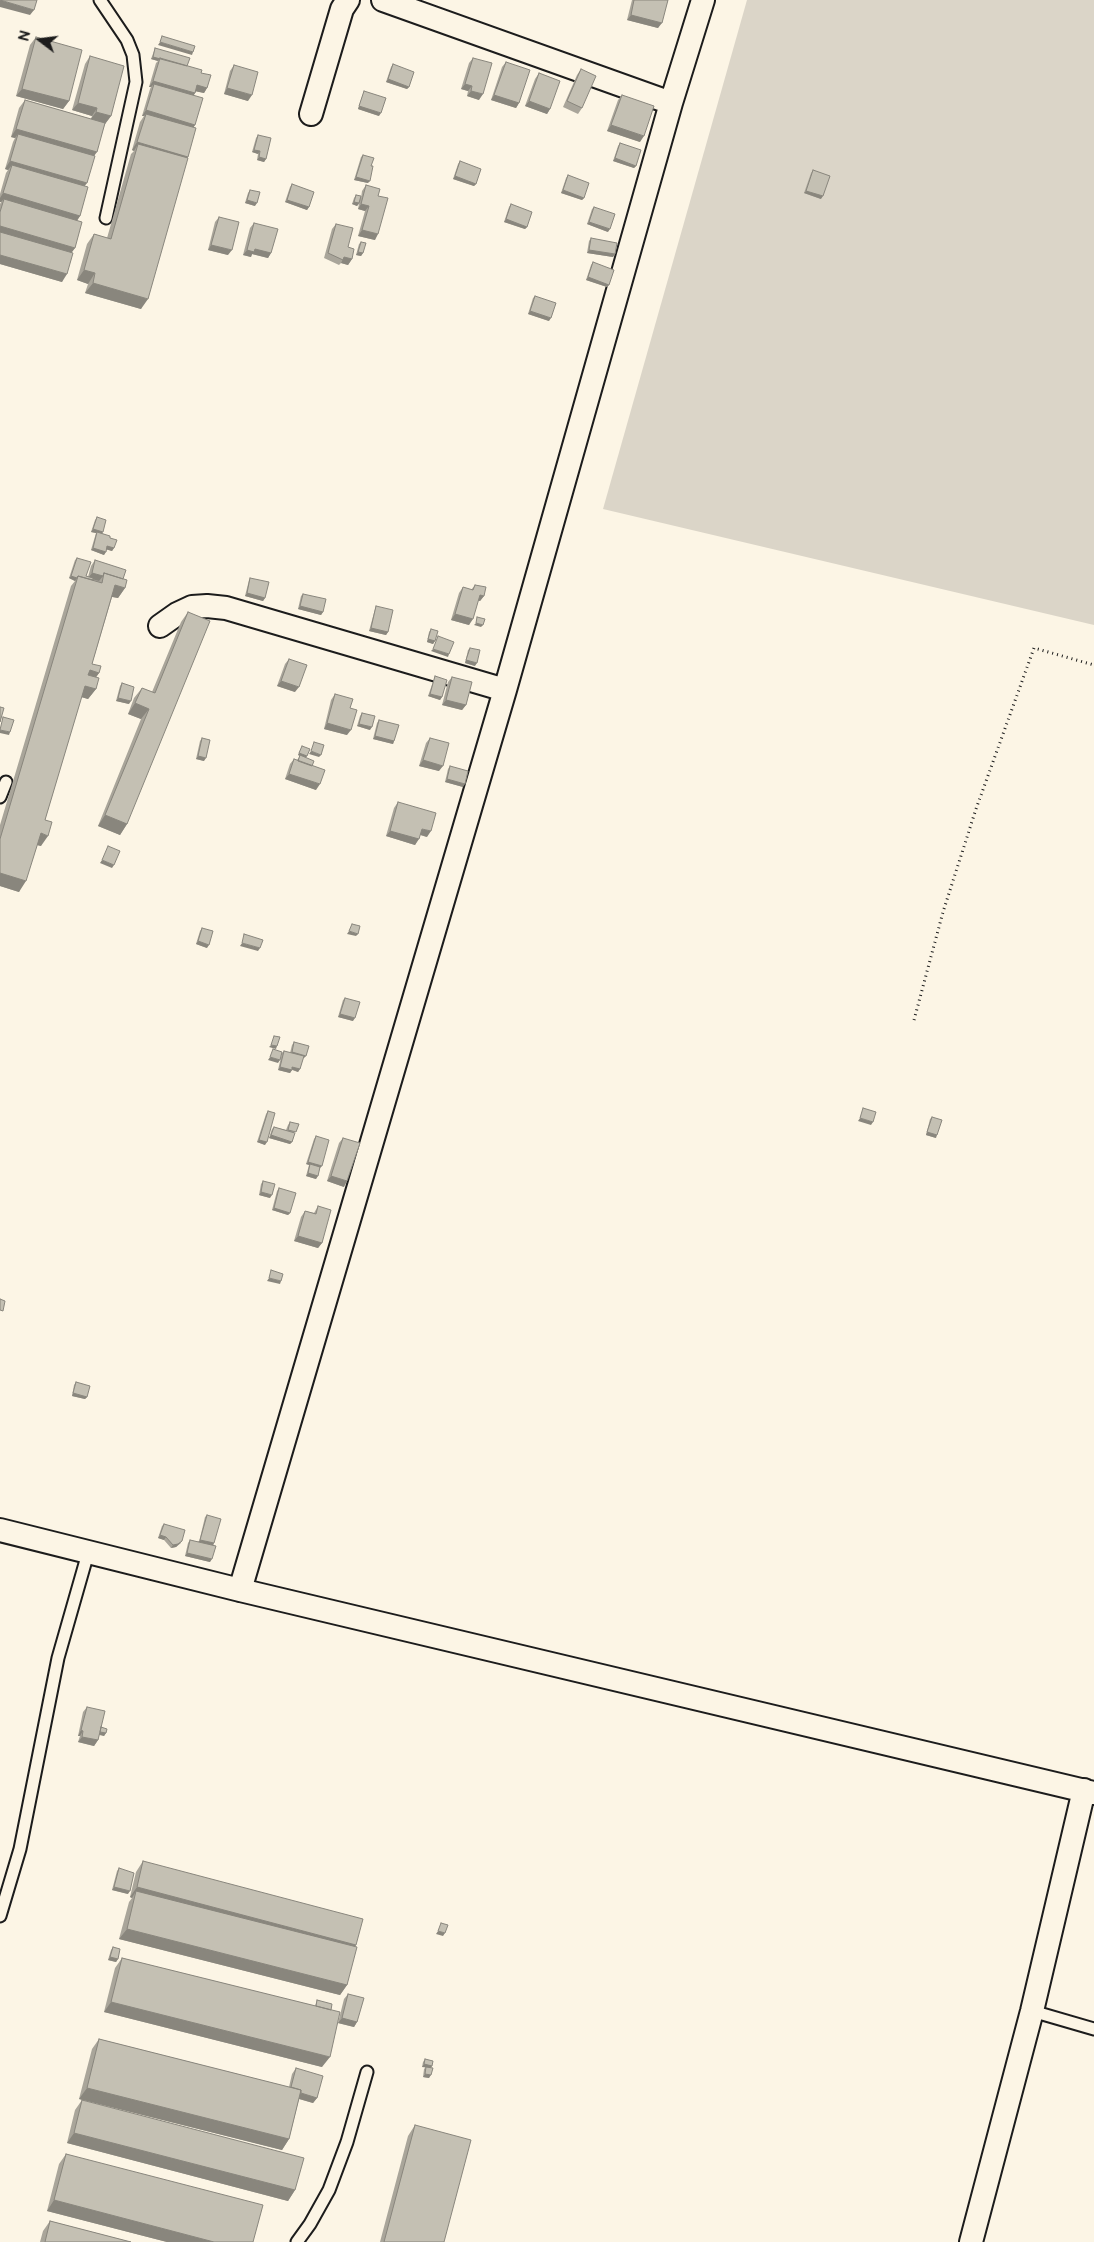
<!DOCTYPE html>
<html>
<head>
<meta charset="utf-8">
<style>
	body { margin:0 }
	#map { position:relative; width:1094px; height:2242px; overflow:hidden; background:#fcf5e5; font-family:"Balsamiq Sans",sans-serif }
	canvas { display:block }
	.north { position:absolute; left:15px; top:15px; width:50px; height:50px; -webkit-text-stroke:4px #fcf5e5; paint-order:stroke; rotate:285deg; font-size:14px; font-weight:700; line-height:20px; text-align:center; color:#1c1c1c }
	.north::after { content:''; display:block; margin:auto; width:18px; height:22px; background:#1c1c1c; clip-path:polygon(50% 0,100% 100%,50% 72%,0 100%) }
</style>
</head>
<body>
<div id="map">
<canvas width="1094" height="2242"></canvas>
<div class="north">N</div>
</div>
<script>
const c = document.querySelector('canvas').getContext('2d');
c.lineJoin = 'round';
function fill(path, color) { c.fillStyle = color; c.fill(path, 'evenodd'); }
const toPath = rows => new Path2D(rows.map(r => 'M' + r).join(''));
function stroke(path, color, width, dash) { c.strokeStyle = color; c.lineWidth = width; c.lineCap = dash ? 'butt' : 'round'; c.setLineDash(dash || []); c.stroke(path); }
const green = toPath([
	[747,0,1094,0,1094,625,603,509]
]);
const path = toPath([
	[914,1020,943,912,976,809,1034,648,1094,665]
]);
const lane = toPath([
	[100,0,127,40,133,55,136,82,106,218],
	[0,797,6,782],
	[0,1916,20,1849,58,1658,88,1553],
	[1032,2011,1094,2029],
	[297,2242,310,2224,329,2190,347,2142,367,2072]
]);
const street = toPath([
	[383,0,671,103],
	[311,114,342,9,348,0],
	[160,626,177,614,192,607,207,606,226,608,505,690],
	[0,1530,240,1590,1094,1793],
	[240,1590,505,690,671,103,703,0],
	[971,2242,1032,2011,1084,1790]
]);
const wall = toPath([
	[632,0,668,0,658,28,627,20],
	[36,37,69,101,63,109,16,96,30,45],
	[155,48,187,66,201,73,207,88,204,93,196,91,194,95,195,125,193,127,187,158,141,309,85,293,88,284,77,280,87,244,94,234,107,238,131,154,134,151,132,150,140,122,144,116,142,116,150,89,151,87,149,87,156,63,158,61,151,59,154,51],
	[90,56,111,116,105,124,84,186,80,216,77,220,75,248,71,253,62,282,0,264,0,204,1,202,0,202,0,194,6,173,8,170,5,169,13,142,15,138,11,137,19,108,25,100,91,119,92,116,72,110,85,64],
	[473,58,479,100,467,96,468,91,461,89,469,63],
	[506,62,519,103,516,108,491,100,502,67],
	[393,64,409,87,407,89,386,82,391,67],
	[234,65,248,101,224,94,230,71],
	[581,69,582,108,578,114,563,107,577,75],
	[539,73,550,109,547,114,525,106,535,79],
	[364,91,379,116,358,109],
	[622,95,640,142,607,131,618,100],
	[258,135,266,159,264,162,257,160,258,154,252,152,256,138],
	[620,143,636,166,634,168,613,161,618,146],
	[363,155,368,183,354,180,361,157],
	[460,161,476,184,474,186,453,179,458,164],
	[813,170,821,199,804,193,811,173],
	[568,175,584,198,582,200,561,193,566,178],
	[292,184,309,207,307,210,285,202,290,187],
	[366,185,378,196,375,240,358,236,365,211,358,209,359,204,357,206,352,204,354,198,356,195,361,198,362,191],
	[250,190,255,206,245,203,248,193],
	[511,204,527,227,525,229,504,222,509,207],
	[594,207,608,232,587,224,592,209],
	[219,217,228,255,208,250,215,222],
	[254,223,271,253,268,258,252,254,251,257,243,255,250,228],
	[336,224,348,247,352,259,348,265,341,263,339,265,324,258,332,229],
	[591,238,615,254,613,257,587,253,589,241],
	[361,242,363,253,361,256,356,255,359,244],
	[593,262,609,285,607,287,586,280,591,265],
	[535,296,549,321,528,314,533,298],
	[97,517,102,533,110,538,114,548,112,551,106,549,104,555,91,550,96,533,91,532,95,520],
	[77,558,86,576,88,577,91,566,95,560,123,579,125,588,118,598,112,597,92,664,99,673,96,677,96,689,88,699,81,697,45,820,41,846,37,845,19,892,0,886,0,825,71,586,75,581,69,578,75,560],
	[250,578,265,598,263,601,245,596,249,580],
	[475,585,484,596,480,601,478,600,469,625,451,620,459,593,463,587,471,590],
	[303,594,323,612,321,615,298,609,301,596],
	[376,606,388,632,386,635,369,631,375,609],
	[188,612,127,824,120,835,98,826,141,719,128,714,134,698,142,688,152,692,181,622],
	[431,629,435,641,433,644,427,642,429,632],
	[470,648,475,666,465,663,468,650],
	[289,659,295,692,277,686,285,664],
	[435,676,442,697,440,700,428,696,434,679],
	[452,677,466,705,462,710,442,705,448,682],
	[122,683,129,704,116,701,120,686],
	[335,694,350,708,347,735,324,729,331,700],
	[362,713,370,730,357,726,360,716],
	[379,720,394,741,393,744,373,739,377,723],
	[202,738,204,761,196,759,200,741],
	[430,738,439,771,419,766,426,743],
	[302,746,307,756,306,758,312,766,316,790,285,779,290,764,294,759,297,760,300,756,298,755],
	[450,766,463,787,445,782,448,769],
	[398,802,427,837,420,835,415,845,386,836,394,808],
	[202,928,207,948,196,944,200,931],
	[345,998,353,1021,338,1017,343,1000],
	[294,1042,304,1058,303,1058,300,1069,298,1072,292,1070,290,1073,278,1070,282,1053,284,1051,290,1053,292,1045],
	[268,1111,265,1145,257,1142,266,1114],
	[932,1117,936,1138,926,1135,930,1119],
	[290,1122,294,1135,292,1142,290,1144,269,1138,272,1129,274,1127,286,1130,288,1125],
	[316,1136,320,1168,316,1179,306,1176,309,1165,306,1164,314,1139],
	[343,1138,344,1187,327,1181,339,1143],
	[263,1181,270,1198,259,1195,261,1184],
	[279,1188,290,1213,288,1215,272,1210,277,1191],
	[318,1206,322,1243,318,1248,294,1241,301,1217,305,1211,314,1213],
	[76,1382,87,1397,85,1399,72,1396,74,1385],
	[207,1515,213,1546,210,1562,185,1556,188,1543,190,1540,199,1542,205,1517],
	[164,1524,181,1543,176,1547,171,1548,164,1540,158,1538,162,1526],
	[87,1707,101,1727,106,1733,104,1736,99,1735,98,1740,94,1746,78,1742,80,1736,78,1736,83,1712],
	[143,1861,356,1945,355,1947,347,1985,340,1995,119,1939,129,1902,132,1898,130,1897,136,1872],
	[119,1868,128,1894,112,1890,117,1871],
	[113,1947,118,1959,116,1962,108,1960,111,1950],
	[122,1958,315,2006,317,2000,331,2010,322,2067,104,2012,115,1968],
	[348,1994,357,2022,354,2027,338,2023,344,1999],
	[99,2039,289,2087,292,2074,296,2068,317,2098,313,2103,299,2099,289,2139,282,2150,79,2099,92,2049],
	[425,2059,432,2066,431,2068,429,2078,423,2077,424,2069,426,2067,422,2067,423,2062],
	[82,2100,295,2190,288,2201,67,2143,75,2110],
	[415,2125,444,2242,380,2242,408,2136],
	[66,2154,253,2242,167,2242,47,2211,59,2164],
	[50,2221,131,2242,40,2242,43,2231]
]);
const shadedWall = toPath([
	[0,0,34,10,30,15,0,7],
	[631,15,662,23,658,28,627,20],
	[160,42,193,52,192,55,158,45],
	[153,57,160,58,158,61,151,59],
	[388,79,409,87,407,89,386,82],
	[153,81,195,93,191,99,154,84,151,87,149,87],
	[465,84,472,86,468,91,461,89],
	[197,85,207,88,204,93,194,91],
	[227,88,252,95,248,101,224,94],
	[22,89,69,101,63,109,16,96],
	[471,91,483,94,479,100,467,96],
	[494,95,519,103,516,108,491,100],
	[529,101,550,109,547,114,525,106],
	[78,103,97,108,92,116,72,110],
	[359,106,381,113,379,116,358,109],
	[146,110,195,125,192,130,146,114,144,116,142,116],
	[96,112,111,116,105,124,90,120],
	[611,125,644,136,640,142,607,131],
	[16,129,97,152,91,160,18,134,15,138,11,137],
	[137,142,188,157,183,165,138,144,134,151,132,150],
	[254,150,260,151,258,154,252,152],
	[259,157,266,159,264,162,257,160],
	[615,158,636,166,634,168,613,161],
	[10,161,87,183,81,191,12,165,8,170,5,169],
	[455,176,476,184,474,186,453,179],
	[356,177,370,181,368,183,354,180],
	[563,190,584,198,582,200,561,193],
	[806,191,823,196,821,199,804,193],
	[3,193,80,216,75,224,4,199,1,202,0,202,0,198],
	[247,200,257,203,255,206,245,203],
	[287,200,309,207,307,210,285,202],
	[354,202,359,203,357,206,352,204],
	[361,204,369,206,365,211,358,209],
	[506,219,527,227,525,229,504,222],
	[589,222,610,229,608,232,587,224],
	[0,226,75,248,69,256,0,236],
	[362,230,378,234,375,240,358,236],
	[211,245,232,250,228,255,208,250],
	[255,249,271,253,268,258,252,254,251,257,243,255,247,250],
	[589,250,615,254,613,257,587,253],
	[358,252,363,253,361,256,356,255],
	[0,255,67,274,62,282,0,264],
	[344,257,352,259,348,265,341,263],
	[84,270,95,273,88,284,77,280],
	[588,277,609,285,607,287,586,280],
	[93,283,148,299,141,309,85,293],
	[530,311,551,318,549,321,528,314],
	[93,529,103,532,101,535,97,532,96,533,91,532],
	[107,546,114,548,112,551,105,549],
	[93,548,106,552,104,555,91,550],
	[92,573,103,576,99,581,88,578],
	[71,576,77,578,75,581,69,578],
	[102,582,125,588,118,598,108,596],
	[247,593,265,598,263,601,245,596],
	[480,595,484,596,480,601,476,600],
	[300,606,323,612,321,615,298,609],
	[455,614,473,619,469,625,451,620],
	[476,623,483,625,481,627,474,625],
	[371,628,388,632,386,635,369,631],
	[428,639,435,641,433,644,427,642],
	[433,649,449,654,448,657,431,651],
	[466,660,477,663,475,666,465,663],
	[90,670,99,673,92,683,83,681],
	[281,681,299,687,295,692,277,686],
	[85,686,96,689,88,699,78,696],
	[430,694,442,697,440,700,428,696],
	[118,698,131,701,129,704,116,701],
	[446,700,466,705,462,710,442,705],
	[135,703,149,709,141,719,128,714],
	[327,723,351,730,347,735,324,729],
	[359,724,372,727,370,730,357,726],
	[0,730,10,732,9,735,0,733],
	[375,736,394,741,393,744,373,739],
	[311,751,321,755,319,757,309,754],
	[299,753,307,756,305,758,298,755],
	[198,756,206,758,204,761,196,759],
	[423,760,443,766,439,771,419,766],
	[289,774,320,784,316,790,285,779],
	[447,779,465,784,463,787,445,782],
	[105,815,127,824,120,835,98,826],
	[422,829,431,831,427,837,418,834],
	[390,831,419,839,415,845,386,836],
	[41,833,48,836,41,846,33,844],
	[102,860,114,865,112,868,100,863],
	[0,873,26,881,19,892,0,886],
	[349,931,358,934,356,936,347,934],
	[198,941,209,945,207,948,196,944],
	[242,943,260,948,258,951,240,946],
	[340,1014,355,1018,353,1021,338,1017],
	[271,1045,277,1046,276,1049,269,1047],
	[292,1052,306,1056,304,1058,290,1054],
	[270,1057,280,1060,278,1063,268,1060],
	[280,1067,292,1070,290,1073,278,1070],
	[292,1067,300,1069,298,1072,291,1069],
	[860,1118,873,1122,871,1125,858,1121],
	[927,1132,937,1135,936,1138,926,1135],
	[271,1135,292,1142,290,1144,269,1138],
	[259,1140,267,1142,265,1145,257,1142],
	[308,1162,322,1166,320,1168,306,1164],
	[308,1173,318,1176,316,1179,306,1176],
	[331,1176,347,1181,344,1187,327,1181],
	[261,1192,272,1195,270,1198,259,1195],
	[274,1208,290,1213,288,1215,272,1210],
	[298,1236,322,1243,318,1248,294,1241],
	[269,1278,281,1281,280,1284,267,1281],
	[73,1393,87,1397,85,1399,72,1396],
	[160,1535,166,1537,164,1540,158,1538],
	[200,1540,214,1543,213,1546,198,1542],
	[182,1541,176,1547,171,1548,173,1545],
	[187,1553,212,1559,210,1562,185,1556],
	[81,1730,83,1731,80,1736,78,1736],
	[100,1732,106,1733,104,1736,98,1734],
	[82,1737,98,1740,94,1746,78,1742],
	[114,1887,130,1891,128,1894,112,1890],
	[137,1887,356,1945,349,1955,136,1891,132,1898,130,1897],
	[127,1929,347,1985,340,1995,119,1939],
	[438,1931,445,1933,443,1936,436,1934],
	[110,1957,118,1959,116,1962,108,1960],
	[111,2002,330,2057,322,2067,104,2012],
	[342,2018,357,2022,354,2027,338,2023],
	[424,2064,432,2066,430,2068,422,2067],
	[425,2074,431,2075,429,2078,423,2077],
	[87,2088,289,2139,282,2150,79,2099],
	[290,2090,317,2098,313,2103,286,2095],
	[74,2133,295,2190,288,2201,67,2143],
	[54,2200,214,2242,167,2242,47,2211]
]);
const building = toPath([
	[0,0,37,0,34,10,0,0],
	[634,0,668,0,662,23,631,15,634,0],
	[162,36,195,46,193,52,160,42,162,36],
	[36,37,82,50,69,101,22,89,36,37],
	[155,48,190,58,187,66,153,57,155,48],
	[90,56,124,66,111,116,96,112,97,108,78,103,90,56],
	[160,58,202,70,201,73,211,75,207,88,197,85,195,93,153,81,160,58],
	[473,58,492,63,483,94,471,91,472,86,465,84,473,58],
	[506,62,530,70,519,103,494,95,506,62],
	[393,64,414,72,409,87,388,79,393,64],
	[234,65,258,72,252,95,227,88,234,65],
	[581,69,596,76,582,108,567,101,581,69],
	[539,73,560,81,550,109,529,101,539,73],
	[154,84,203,98,195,125,146,110,154,84],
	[364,91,386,98,381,113,359,106,364,91],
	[622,95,654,106,644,136,611,125,622,95],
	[25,100,105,123,97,152,16,129,25,100],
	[146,114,196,128,188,157,137,142,146,114],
	[18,134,95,156,87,183,10,161,18,134],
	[258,135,271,138,266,159,259,157,260,151,254,150,258,135],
	[620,143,641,150,636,166,615,158,620,143],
	[138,144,188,158,148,299,93,283,95,273,84,270,94,234,111,239,138,144],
	[363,155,374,158,371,166,373,166,370,181,356,177,363,155],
	[460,161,481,169,476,184,455,176,460,161],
	[12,165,88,187,80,216,3,193,12,165],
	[813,170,830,176,823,196,806,191,813,170],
	[568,175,589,183,584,198,563,190,568,175],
	[292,184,314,192,309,207,287,200,292,184],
	[366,185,380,189,378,196,388,198,378,234,362,230,369,206,361,204,366,185],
	[250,190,260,192,257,203,247,200,250,190],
	[356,195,361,196,359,203,354,202,356,195],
	[4,199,82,222,75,248,0,226,0,212,4,199],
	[511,204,532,212,527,227,506,219,511,204],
	[594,207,615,214,610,229,589,222,594,207],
	[219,217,239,222,232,250,211,245,219,217],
	[254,223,278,229,271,253,255,249,254,252,247,250,254,223],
	[336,224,353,228,348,247,354,249,352,259,344,257,343,260,328,253,336,224],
	[0,232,73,253,67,274,0,255,0,232],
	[591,238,617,243,615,254,589,250,591,238],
	[361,242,366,243,363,253,358,252,361,242],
	[593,262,614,270,609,285,588,277,593,262],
	[535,296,556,303,551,318,530,311,535,296],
	[97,517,106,520,103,532,93,529,97,517],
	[97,532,110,536,110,538,117,540,114,548,107,546,106,552,93,548,97,532],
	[77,558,91,562,86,576,93,578,93,580,78,576,77,578,71,576,77,558],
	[95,560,126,570,123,579,104,573,103,576,92,573,95,560],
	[104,573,127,580,125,588,115,585,92,664,101,666,99,673,90,670,88,675,99,678,96,689,85,686,45,820,52,822,48,836,41,833,26,881,0,873,0,839,78,576,102,583,104,573],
	[250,578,269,582,265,598,247,593,250,578],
	[475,585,486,587,484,596,480,595,473,619,455,614,463,587,473,590,475,585],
	[303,594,326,599,323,612,300,606,303,594],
	[376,606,393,610,388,632,371,628,376,606],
	[188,612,210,621,127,824,105,815,149,709,135,703,142,688,155,693,188,612],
	[477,617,485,619,483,625,476,623,477,617],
	[431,629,438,631,435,641,428,639,431,629],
	[438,636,454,642,449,654,433,649,438,636],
	[470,648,480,650,477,663,466,660,470,648],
	[289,659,307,665,299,687,281,681,289,659],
	[435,676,447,680,442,697,430,694,435,676],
	[452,677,472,682,466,705,446,700,452,677],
	[122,683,134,687,131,701,118,698,122,683],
	[335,694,353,699,350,708,357,710,351,730,327,723,335,694],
	[0,707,4,708,0,722,0,707],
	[362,713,375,716,372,727,359,724,362,713],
	[3,717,14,720,10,732,0,730,3,717],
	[379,720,399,725,394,741,375,736,379,720],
	[202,738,210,740,206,758,198,756,202,738],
	[430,738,449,743,443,766,423,760,430,738],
	[314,742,324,745,321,755,311,751,314,742],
	[302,746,310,749,307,756,299,753,302,746],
	[300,755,314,761,312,766,298,761,300,755],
	[294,759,325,770,320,784,289,774,294,759],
	[450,766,468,771,465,784,447,779,450,766],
	[398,802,436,813,431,831,422,829,419,839,390,831,398,802],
	[108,846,120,851,114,865,102,860,108,846],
	[352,924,360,926,358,934,349,931,352,924],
	[202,928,213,931,209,945,198,941,202,928],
	[244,934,263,940,260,948,242,943,244,934],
	[345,998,360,1002,355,1018,340,1014,345,998],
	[274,1036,280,1037,277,1046,271,1045,274,1036],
	[294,1042,309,1046,306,1056,292,1052,294,1042],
	[273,1049,282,1052,280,1060,270,1057,273,1049],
	[284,1051,304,1056,300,1069,292,1067,292,1070,280,1067,284,1051],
	[863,1108,876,1112,873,1122,860,1118,863,1108],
	[268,1111,275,1113,267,1142,259,1140,268,1111],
	[932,1117,942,1120,937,1135,927,1132,932,1117],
	[290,1122,299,1124,296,1132,288,1130,290,1122],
	[274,1127,295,1133,292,1142,271,1135,274,1127],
	[316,1136,329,1140,322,1166,308,1162,316,1136],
	[343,1138,360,1143,347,1181,331,1176,343,1138],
	[310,1164,320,1167,318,1176,308,1173,310,1164],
	[263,1181,275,1184,272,1195,261,1192,263,1181],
	[279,1188,296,1193,290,1213,274,1208,279,1188],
	[318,1206,331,1210,322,1243,298,1236,305,1211,316,1214,318,1206],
	[271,1270,283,1274,281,1281,269,1278,271,1270],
	[0,1299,5,1301,3,1311,0,1310,0,1299],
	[76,1382,90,1386,87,1397,73,1393,76,1382],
	[207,1515,221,1519,214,1543,200,1540,207,1515],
	[164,1524,185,1530,182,1541,178,1544,173,1545,166,1537,160,1535,164,1524],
	[190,1540,216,1546,212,1559,187,1553,190,1540],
	[87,1707,105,1711,98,1740,82,1737,83,1731,81,1730,87,1707],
	[101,1727,107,1729,106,1733,100,1732,101,1727],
	[143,1861,363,1919,356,1945,137,1887,143,1861],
	[119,1868,134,1873,130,1891,114,1887,119,1868],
	[136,1891,357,1947,347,1985,127,1929,136,1891],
	[441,1923,448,1925,445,1933,438,1931,441,1923],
	[113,1947,120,1949,118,1959,110,1957,113,1947],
	[122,1958,340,2012,330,2057,111,2002,122,1958],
	[348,1994,364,1998,357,2022,342,2018,348,1994],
	[317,2000,332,2004,331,2010,316,2006,317,2000],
	[99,2039,301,2090,289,2139,87,2088,99,2039],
	[425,2059,433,2061,432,2066,424,2064,425,2059],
	[426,2067,433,2068,431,2075,425,2074,426,2067],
	[296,2068,323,2076,317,2098,301,2093,301,2090,291,2087,296,2068],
	[82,2100,304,2158,295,2190,74,2133,82,2100],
	[415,2125,471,2140,444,2242,384,2242,415,2125],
	[66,2154,263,2205,253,2242,214,2242,54,2200,66,2154],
	[50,2221,131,2242,45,2242,50,2221]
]);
fill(green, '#dbd5c8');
stroke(lane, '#1c1c1c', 15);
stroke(street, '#1c1c1c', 26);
stroke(path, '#1c1c1c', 3, [1, 4]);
stroke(lane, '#fcf5e5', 11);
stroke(street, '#fcf5e5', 22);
fill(wall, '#a9a59a');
fill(shadedWall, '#89867d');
fill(building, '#c4c0b3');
stroke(building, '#89867d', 1);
</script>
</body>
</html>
